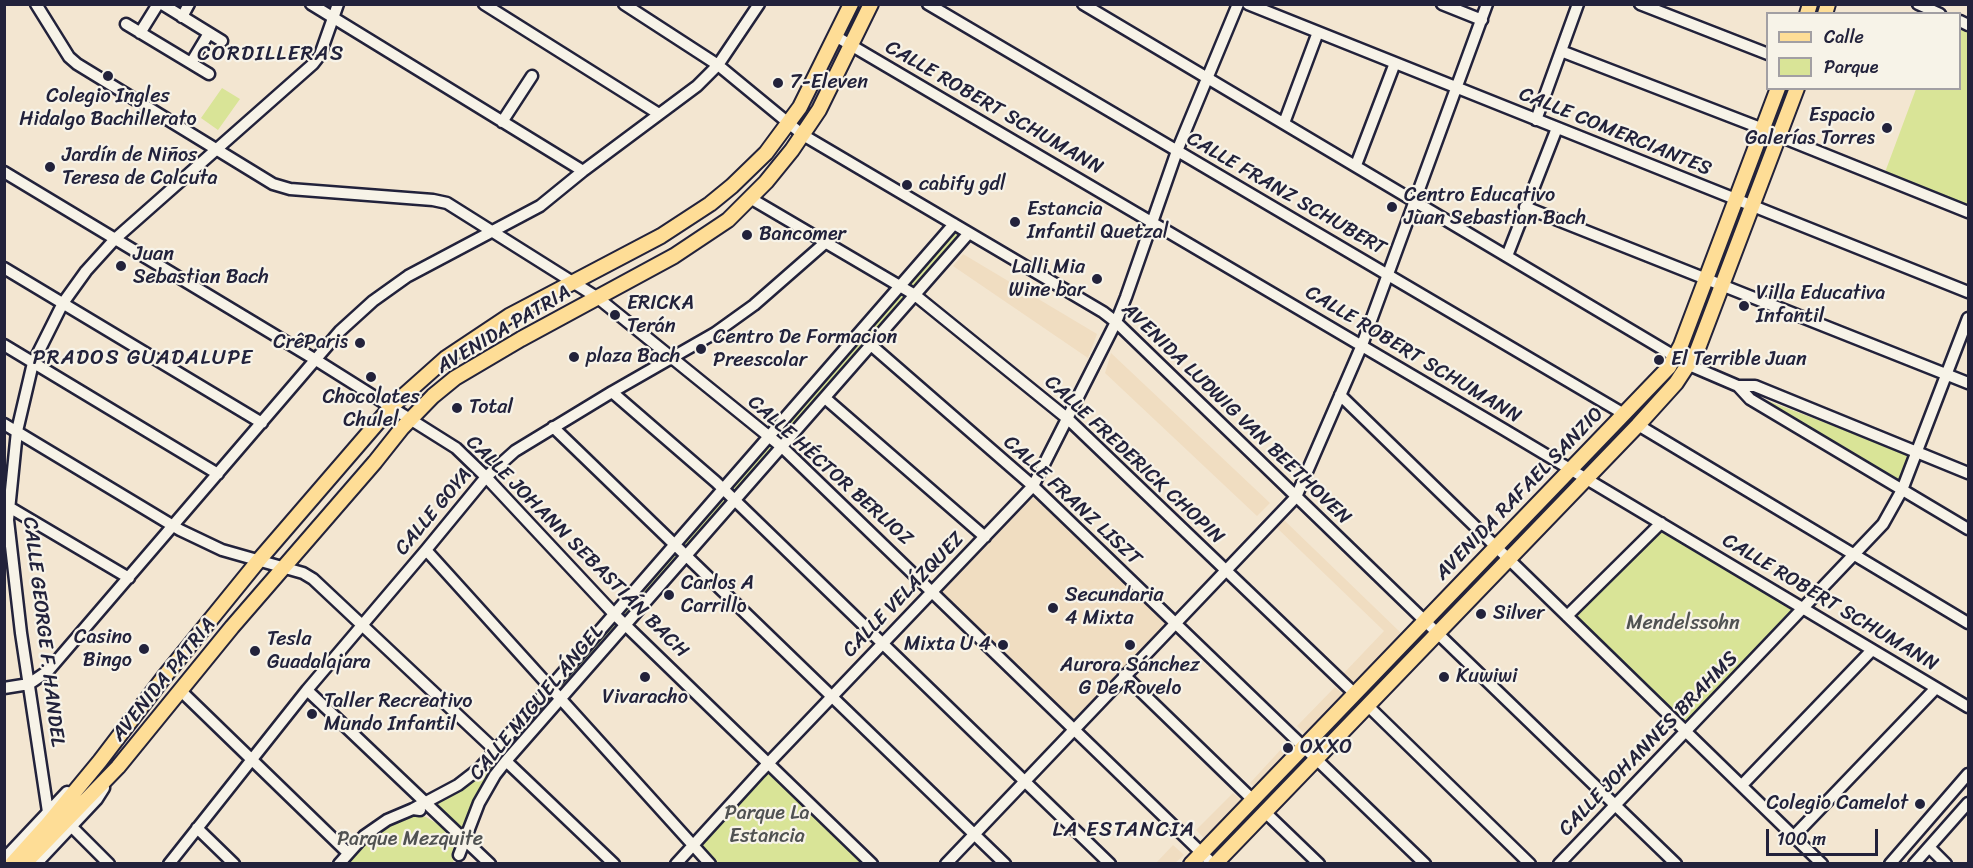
<!DOCTYPE html>
<html>
<head>
<meta charset="utf-8">
<style>
	body { margin:0 }
	#map { position:relative; width:1973px; height:868px; overflow:hidden; background:#f3e6d1; font-family:Sriracha,sans-serif }
	canvas { display:block }
	.frame { position:absolute; inset:0; border:6px solid #22223b; pointer-events:none }
	.legend { position:absolute; left:1766px; top:12px; width:195px; height:78px; box-sizing:border-box; background:#f7f3e8; border:2px solid #a29fa3; margin:0; padding:8px 10px; list-style:none; font-size:18px; color:#22223b }
	.legend li { display:flex; align-items:center; gap:12px; height:30px }
	.legend b { width:30px; border:2px solid #a29fa3 }
	.scale { position:absolute; left:1766px; top:829px; width:112px; height:27px; box-sizing:border-box; border:3px solid #22223b; border-top:0; padding-left:8px; font-size:18px; line-height:21px; white-space:nowrap; color:#22223b; -webkit-text-stroke:4px #f7f3e8; paint-order:stroke }
</style>
</head>
<body>
<div id="map">
<canvas width="1973" height="868"></canvas>
<div class="frame"></div>
<ul class="legend">
<li><b style="height:8px;background:#fedd96"></b>Calle</li>
<li><b style="height:16px;background:#d9e497"></b>Parque</li>
</ul>
<div class="scale">100 m</div>
</div>
<script>
const c = document.querySelector('canvas').getContext('2d');
c.lineJoin = 'round';
function fill(path, color) { c.fillStyle = color; c.fill(path, 'evenodd'); }
const toPath = rows => new Path2D(rows.map(r => 'M' + r).join(''));
function stroke(path, color, width, dash) { c.strokeStyle = color; c.lineWidth = width; c.lineCap = dash ? 'butt' : 'round'; c.setLineDash(dash || []); c.stroke(path); }
function write(font, color, halo, rows, align = 'center') {
  c.font = font + ' Sriracha,sans-serif'; c.lineWidth = 4.5; c.setLineDash([]); c.textBaseline = 'middle'; c.strokeStyle = halo; c.fillStyle = color; for (const [text, x, y, turn = 0] of rows) {
    c.save(); c.translate(x, y); c.rotate((+turn || 0) * Math.PI / 180); c.textAlign = isNaN(turn) ? turn : align; if (halo) c.strokeText(text, 0, 0); c.fillText(text, 0, 0); c.restore();
  }
}
const built = toPath([
	[963,254,1097,334,1088,358,953,266],
	[1111,353,1270,503,1257,516,1105,373],
	[1032,494,1168,624,1073,722,938,592],
	[1284,520,1401,633,1353,683,1343,674,1384,631,1277,528],
	[1335,687,1343,694,1305,734,1297,726],
	[1285,745,1290,750,1254,787,1250,783],
	[1233,793,1242,801,1205,839,1196,830],
	[1173,845,1184,855,1175,863,1156,863]
]);
const green = toPath([
	[1960,24,1968,27,1968,210,1884,175,1916,89,1960,88],
	[222,88,240,99,218,130,201,118],
	[953,230,961,234,914,289,908,284],
	[902,292,908,296,783,440,776,436],
	[1750,394,1912,456,1901,485],
	[771,444,776,448,734,493,730,489],
	[721,496,728,502,685,551,679,546],
	[1663,530,1796,610,1684,723,1576,616],
	[674,552,679,557,625,619,620,615],
	[614,621,619,626,561,692,557,686],
	[551,693,556,698,493,770,484,783,475,799,463,831,432,803,462,788],
	[767,772,862,863,716,863,698,845],
	[413,815,426,817,441,826,453,843,455,853,453,863,345,864,357,850,387,825,404,816]
]);
const minor = toPath([
	[36,4,69,57,77,64,273,184,290,189,433,200,447,203,598,298,782,447,1213,864],
	[162,4,222,41],
	[311,4,583,171],
	[484,4,659,114],
	[624,4,718,65,803,135,1103,312,1116,322,1676,864],
	[928,4,1624,414],
	[1083,4,1676,357],
	[1248,4,1968,292],
	[1442,4,1482,20],
	[1640,4,1768,54],
	[1918,4,1940,14],
	[182,17,189,4],
	[1960,21,1968,25],
	[126,24,209,74],
	[140,33,158,4],
	[837,37,1503,429,1968,707],
	[1561,51,1763,129],
	[191,63,209,33],
	[1536,120,1578,4],
	[502,122,532,76],
	[1284,123,1318,32],
	[1779,136,1968,212],
	[1356,165,1395,63],
	[4,172,316,360,456,448,486,477,615,615,872,864],
	[750,198,915,295,1068,419,1355,694],
	[1525,207,1968,383],
	[1507,256,1557,128],
	[4,268,262,423],
	[4,345,218,474],
	[871,345,1033,486,1425,864],
	[1689,365,1738,386,1750,399,1968,529],
	[1738,386,1755,386,1968,473],
	[612,392,716,482,1110,864],
	[1340,395,1822,864],
	[825,398,985,537],
	[4,424,180,530,222,550,303,573,313,579,496,751],
	[1638,425,1968,623],
	[553,427,1005,864],
	[9,507,129,578],
	[426,550,710,864],
	[1567,616,1661,523],
	[1124,675,1253,800],
	[4,688,29,684,48,671,340,331,373,301,408,276,540,206,583,171,697,86,718,65,759,4],
	[307,690,490,864],
	[181,691,348,853],
	[1367,705,1530,864],
	[506,761,614,864],
	[1742,785,1872,650],
	[413,809,458,785,480,768,954,224],
	[48,812,21,633,8,520,17,431,33,363,63,303,86,271,115,239,313,64,320,55,338,4],
	[1265,812,1319,864],
	[71,826,109,864],
	[197,828,234,864],
	[1794,836,1936,688],
	[1929,847,1946,864],
	[459,855,479,803,495,775,506,761,969,233],
	[4,859,67,792],
	[36,864,97,799,104,788],
	[169,864,307,690,426,550,486,477,515,451,612,392,715,333,754,305,826,242],
	[339,864,364,836,387,820,413,809,420,810],
	[676,864,760,772,1033,486,1116,322,1126,297,1177,151,1238,4],
	[946,864,1296,497,1362,345,1487,4],
	[1559,864,1883,524,1902,490,1968,318],
	[1890,864,1968,774],
	[1914,864,1968,803]
]);
const major = toPath([
	[1807,14,1810,4],
	[1825,14,1828,4],
	[12,864,48,824,100,761,164,677,259,560,391,407,446,358,509,316,661,236,710,204,732,186,766,153,800,107,851,4],
	[24,864,118,767,232,627,375,462,402,428,433,396,455,378,521,339,674,256,728,220,766,182,792,150,819,110,871,4],
	[1191,864,1669,367,1681,345,1778,88],
	[1215,864,1638,425,1676,383,1697,351,1797,88]
]);
const markers = [
	[108,76,6,"#22223b"],
	[778,83,6,"#22223b"],
	[1887,128,6,"#22223b"],
	[50,167,6,"#22223b"],
	[907,185,6,"#22223b"],
	[1392,207,6,"#22223b"],
	[1015,222,6,"#22223b"],
	[747,235,6,"#22223b"],
	[121,266,6,"#22223b"],
	[1097,279,6,"#22223b"],
	[1744,306,6,"#22223b"],
	[615,315,6,"#22223b"],
	[360,343,6,"#22223b"],
	[701,349,6,"#22223b"],
	[574,357,6,"#22223b"],
	[1659,360,6,"#22223b"],
	[371,377,6,"#22223b"],
	[457,408,6,"#22223b"],
	[669,595,6,"#22223b"],
	[1053,608,6,"#22223b"],
	[1481,614,6,"#22223b"],
	[1003,645,6,"#22223b"],
	[1130,645,6,"#22223b"],
	[144,649,6,"#22223b"],
	[255,651,6,"#22223b"],
	[645,677,6,"#22223b"],
	[1444,677,6,"#22223b"],
	[312,714,6,"#22223b"],
	[1288,748,6,"#22223b"],
	[1920,804,6,"#22223b"]
];
const poiNames = [
	["7-Eleven",790,83],
	["Colegio Ingles",108,97,"center"],
	["Hidalgo Bachillerato",108,120,"center"],
	["Espacio",1875,116,"right"],
	["Galerías Torres",1875,139,"right"],
	["Jardín de Niños",62,156],
	["Teresa de Calcuta",62,179],
	["cabify gdl",919,185],
	["Centro Educativo",1404,196],
	["Juan Sebastian Bach",1404,219],
	["Estancia",1027,210],
	["Infantil Quetzal",1027,233],
	["Bancomer",759,235],
	["Juan",133,255],
	["Sebastian Bach",133,278],
	["Lalli Mia",1085,268,"right"],
	["Wine bar",1085,291,"right"],
	["Villa Educativa",1756,294],
	["Infantil",1756,317],
	["ERICKA",627,304],
	["Terán",627,327],
	["Centro De Formacion",713,338],
	["Preescolar",713,361],
	["CrêParis",348,343,"right"],
	["plaza Bach",586,357],
	["El Terrible Juan",1671,360],
	["Chocolates",371,398,"center"],
	["Chulel",371,421,"center"],
	["Total",469,408],
	["Carlos A",681,584],
	["Carrillo",681,607],
	["Secundaria",1065,596],
	["4 Mixta",1065,619],
	["Silver",1493,614],
	["Casino",132,638,"right"],
	["Bingo",132,661,"right"],
	["Tesla",267,640],
	["Guadalajara",267,663],
	["Mixta U 4",991,645,"right"],
	["Aurora Sánchez",1130,666,"center"],
	["G De Rovelo",1130,689,"center"],
	["Kuwiwi",1456,677],
	["Vivaracho",645,698,"center"],
	["Taller Recreativo",324,702],
	["Mundo Infantil",324,725],
	["OXXO",1300,748],
	["Colegio Camelot",1908,804,"right"]
];
const streetNames = [
	["CALLE ROBERT SCHUMANN",994,108,30],
	["CALLE COMERCIANTES",1615,132,22],
	["CALLE FRANZ SCHUBERT",1286,194,30],
	["AVENIDA PATRIA",504,330,-31],
	["CALLE ROBERT SCHUMANN",1413,355,31],
	["AVENIDA LUDWIG VAN BEETHOVEN",1236,414,44],
	["CALLE FREDERICK CHOPIN",1134,460,43],
	["CALLE HÉCTOR BERLIOZ",830,471,42],
	["AVENIDA RAFAEL SANZIO",1520,494,-46],
	["CALLE FRANZ LISZT",1072,501,43],
	["CALLE GOYA",434,512,-50],
	["CALLE JOHANN SEBASTIÁN BACH",577,547,45],
	["CALLE VELÁZQUEZ",904,595,-46],
	["CALLE ROBERT SCHUMANN",1830,603,31],
	["CALLE GEORGE F. HANDEL",43,632,83],
	["AVENIDA PATRIA",164,680,-51],
	["CALLE MIGUEL ÁNGEL",537,703,-50],
	["CALLE JOHANNES BRAHMS",1649,744,-46]
];
const parkNames = [
	["Mendelssohn",1683,624],
	["Parque La",767,814],
	["Estancia",767,837],
	["Parque Mezquite",410,840]
];
const neighbourhoodNames = [
	["CORDILLERAS",271,55],
	["PRADOS GUADALUPE",143,359],
	["LA ESTANCIA",1124,831]
];
fill(built, '#f0ddc1');
fill(green, '#d9e497');
stroke(minor, '#22223b', 15);
stroke(major, '#22223b', 18);
stroke(minor, '#f7f3e8', 10);
stroke(major, '#fedd96', 14);
for (const [x, y, r, color] of markers) { const dot = new Path2D(); dot.arc(x, y, r, 0, 2 * Math.PI); c.fillStyle = color; c.fill(dot); stroke(dot, '#f7f3e8', 2); }
write('20px', '#22223b', '#f7f3e8', poiNames, 'left');
write('20px', '#22223b', '#f7f3e8', streetNames);
write('20px', '#505252', '#f7f3e8', parkNames);
c.letterSpacing = '1.5px';
write('21px', '#22223b', '#f7f3e8', neighbourhoodNames);
c.letterSpacing = '0px';
</script>
</body>
</html>
